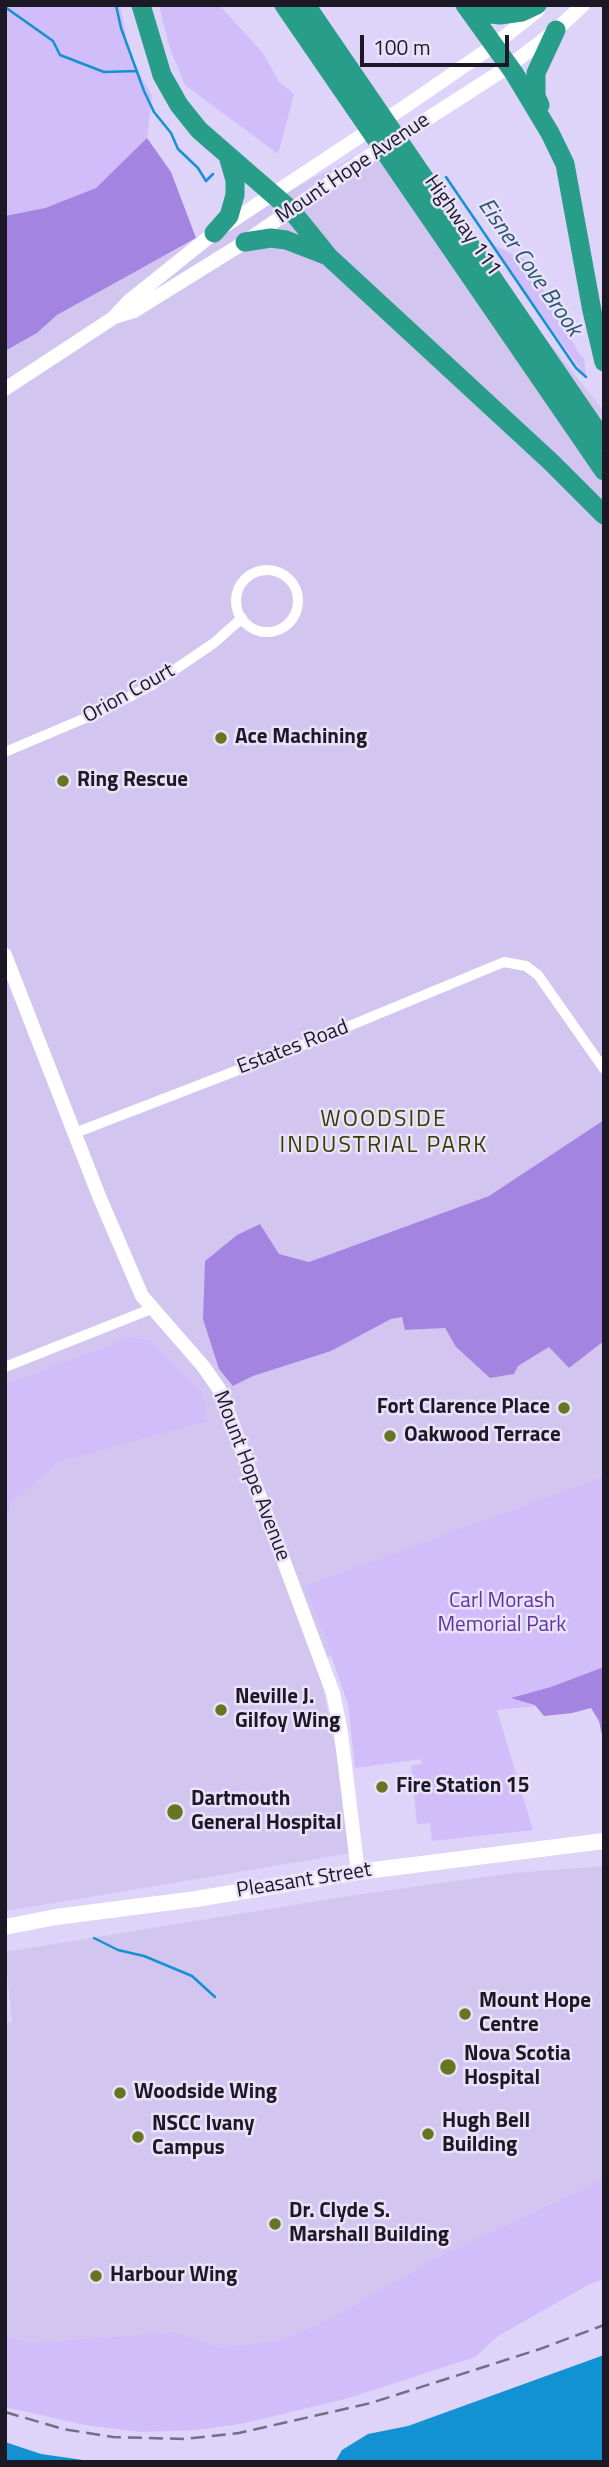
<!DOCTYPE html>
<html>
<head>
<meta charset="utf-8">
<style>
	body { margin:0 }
	#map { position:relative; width:609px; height:2467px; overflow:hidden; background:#ded3f8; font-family:"Titillium Web",sans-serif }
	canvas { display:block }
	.frame { position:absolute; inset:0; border:7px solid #1c1825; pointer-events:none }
	.scale { position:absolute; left:360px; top:35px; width:149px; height:32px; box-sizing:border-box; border:4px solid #1c1825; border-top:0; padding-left:9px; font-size:21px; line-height:24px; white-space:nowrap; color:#1c1825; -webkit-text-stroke:5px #e9e3f9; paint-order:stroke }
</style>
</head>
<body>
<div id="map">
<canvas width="609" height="2467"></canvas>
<div class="frame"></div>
<div class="scale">100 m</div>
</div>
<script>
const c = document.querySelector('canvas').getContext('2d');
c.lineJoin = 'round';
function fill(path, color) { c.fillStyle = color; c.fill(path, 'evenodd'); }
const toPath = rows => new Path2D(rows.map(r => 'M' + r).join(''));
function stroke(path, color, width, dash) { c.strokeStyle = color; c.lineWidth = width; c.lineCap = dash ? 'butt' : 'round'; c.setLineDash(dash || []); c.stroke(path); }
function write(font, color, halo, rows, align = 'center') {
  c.font = font + ' "Titillium Web",sans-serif'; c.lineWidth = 5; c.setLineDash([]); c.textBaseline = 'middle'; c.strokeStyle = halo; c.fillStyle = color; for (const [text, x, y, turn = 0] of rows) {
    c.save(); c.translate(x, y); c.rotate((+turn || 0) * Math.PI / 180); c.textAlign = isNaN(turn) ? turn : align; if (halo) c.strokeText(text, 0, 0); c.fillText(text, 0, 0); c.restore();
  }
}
const built = toPath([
	[386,140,604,411,604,1120,489,1196,309,1262,279,1254,260,1224,237,1235,205,1261,234,1386,253,1376,331,1351,391,1319,402,1317,406,1330,445,1328,456,1347,490,1378,518,1366,549,1347,569,1368,604,1341,604,1476,306,1586,334,1655,317,1659,340,1770,351,1853,5,1911,5,1515,10,1514,11,1503,59,1462,207,1420,150,1340,133,1337,5,1384,5,351,37,333,57,315,109,285],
	[604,1866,604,2179,443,2254,335,2316,281,2340,219,2349,175,2332,29,2343,5,2335,5,2023,12,2022,5,1952,362,1894,514,1873]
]);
const green = toPath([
	[5,5,120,5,130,57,152,96,147,138,96,188,45,208,5,216],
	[159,5,219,5,263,53,279,82,294,94,278,154,185,85,170,49],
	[491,244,526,260,580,355,584,358,586,377],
	[132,1337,150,1340,203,1394,207,1421,59,1462,11,1503,10,1514,5,1515,5,1384],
	[604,1476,604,1699,497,1710,533,1830,432,1841,430,1823,417,1824,411,1766,422,1764,421,1759,355,1768,348,1704,329,1649,330,1646,305,1586],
	[604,2179,604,2279,590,2284,498,2336,475,2357,349,2398,245,2423,198,2430,142,2432,85,2425,5,2407,5,2335,29,2343,175,2332,219,2348,281,2340,335,2316,443,2254]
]);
const forest = toPath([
	[147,138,171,172,196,238,57,315,37,333,5,351,5,216,45,208,96,188],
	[604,1120,604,1341,569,1368,549,1347,518,1366,514,1374,490,1378,456,1347,445,1328,405,1330,402,1317,391,1319,331,1351,253,1376,233,1386,219,1369,203,1319,205,1261,237,1235,260,1224,279,1254,309,1262,489,1196],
	[604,1667,604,1744,599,1721,591,1708,572,1713,544,1716,535,1705,511,1698,551,1687]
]);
const water = toPath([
	[604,2355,604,2462,335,2462,342,2450,368,2434,408,2426],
	[5,2442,41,2454,97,2462,5,2462]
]);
const stream = toPath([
	[116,5,121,28,144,91,154,112,171,133,178,149,198,168,206,181,213,174],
	[5,7,53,41,60,55,104,72,137,71],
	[446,177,576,368,586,377],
	[94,1938,118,1950,144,1956,192,1976,215,1997]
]);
const minor = toPath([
	'236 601a31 31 0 1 1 62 0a31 31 0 1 1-62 0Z',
	[5,752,102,711,152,685,214,643,242,618],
	[75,1133,308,1043,504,962,526,966,538,975,604,1069],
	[5,1367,151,1309]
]);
const tertiary = toPath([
	[114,317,134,311,245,242,357,164,508,67,556,30,583,5],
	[5,389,113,318,129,301,214,233,406,106,493,46,538,10],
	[5,955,99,1196,142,1296,203,1366,219,1389,224,1401,333,1693,341,1733,358,1872]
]);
const secondary = toPath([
	[5,1927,56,1917,196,1899,358,1872,604,1841]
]);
const motorway = toPath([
	[141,5,162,75,179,105,199,130,291,210,329,257,551,462,604,515],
	[284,5,604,471],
	[306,5,604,441],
	[465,5,514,73,550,133,565,164,592,311,604,362],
	[473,5,491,14,500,15,522,12,537,5],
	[540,105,536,96,536,73,556,30],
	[214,233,229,216,235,195,235,180,228,156],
	[245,242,271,238,286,240,325,255]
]);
const rail = toPath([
	[5,2412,63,2429,113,2437,185,2439,239,2433,371,2403,540,2349,604,2325]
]);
const markers = [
	[221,738,7,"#667521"],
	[63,781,7,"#667521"],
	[564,1408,7,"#667521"],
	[390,1436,7,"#667521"],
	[221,1710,7,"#667521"],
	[382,1787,7,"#667521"],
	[175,1812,9,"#667521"],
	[465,2014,7,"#667521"],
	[448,2067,9,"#667521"],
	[120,2093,7,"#667521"],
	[428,2134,7,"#667521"],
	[138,2137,7,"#667521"],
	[275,2224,7,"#667521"],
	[96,2276,7,"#667521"]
];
const streetNames = [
	["Mount Hope Avenue",353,169,-34],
	["Highway 111",462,226,55],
	["Orion Court",129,694,-29],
	["Estates Road",293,1048,-21],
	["Mount Hope Avenue",251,1476,69],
	["Pleasant Street",304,1881,-9]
];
const poiNames = [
	["Ace Machining",235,738],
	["Ring Rescue",77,781],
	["Fort Clarence Place",550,1408,"right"],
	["Oakwood Terrace",404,1436],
	["Neville J.",235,1698],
	["Gilfoy Wing",235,1722],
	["Fire Station 15",396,1787],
	["Dartmouth",191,1800],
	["General Hospital",191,1824],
	["Mount Hope",479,2002],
	["Centre",479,2026],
	["Nova Scotia",464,2055],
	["Hospital",464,2079],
	["Woodside Wing",134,2093],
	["Hugh Bell",442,2122],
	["Building",442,2146],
	["NSCC Ivany",152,2125],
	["Campus",152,2149],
	["Dr. Clyde S.",289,2212],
	["Marshall Building",289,2236],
	["Harbour Wing",110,2276]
];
const parkNames = [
	["Carl Morash",502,1602],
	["Memorial Park",502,1626]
];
const waterNames = [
	["Eisner Cove Brook",529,268,55]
];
const neighbourhoodNames = [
	["WOODSIDE",384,1120],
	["INDUSTRIAL PARK",384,1146]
];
fill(built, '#d2c5f0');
fill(green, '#d0bdf9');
fill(forest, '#a484e1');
fill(water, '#1292d2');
stroke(stream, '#1292d2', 2.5);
stroke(minor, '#fff', 10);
stroke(tertiary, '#fff', 14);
stroke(secondary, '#fff', 16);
stroke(motorway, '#279d8a', 19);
stroke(rail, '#746d85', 2.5, [14, 7]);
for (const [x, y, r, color] of markers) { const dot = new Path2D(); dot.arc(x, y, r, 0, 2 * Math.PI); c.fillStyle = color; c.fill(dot); stroke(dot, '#e9e3f9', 2.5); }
write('21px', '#1c1825', '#e9e3f9', streetNames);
write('bold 21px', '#1c1825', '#e9e3f9', poiNames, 'left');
write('21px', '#6233a0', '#e9e3f9', parkNames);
write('italic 23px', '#2a5571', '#e9e3f9', waterNames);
c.letterSpacing = '2px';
write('23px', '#343d00', '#e9e3f9', neighbourhoodNames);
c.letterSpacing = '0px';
</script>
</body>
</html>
